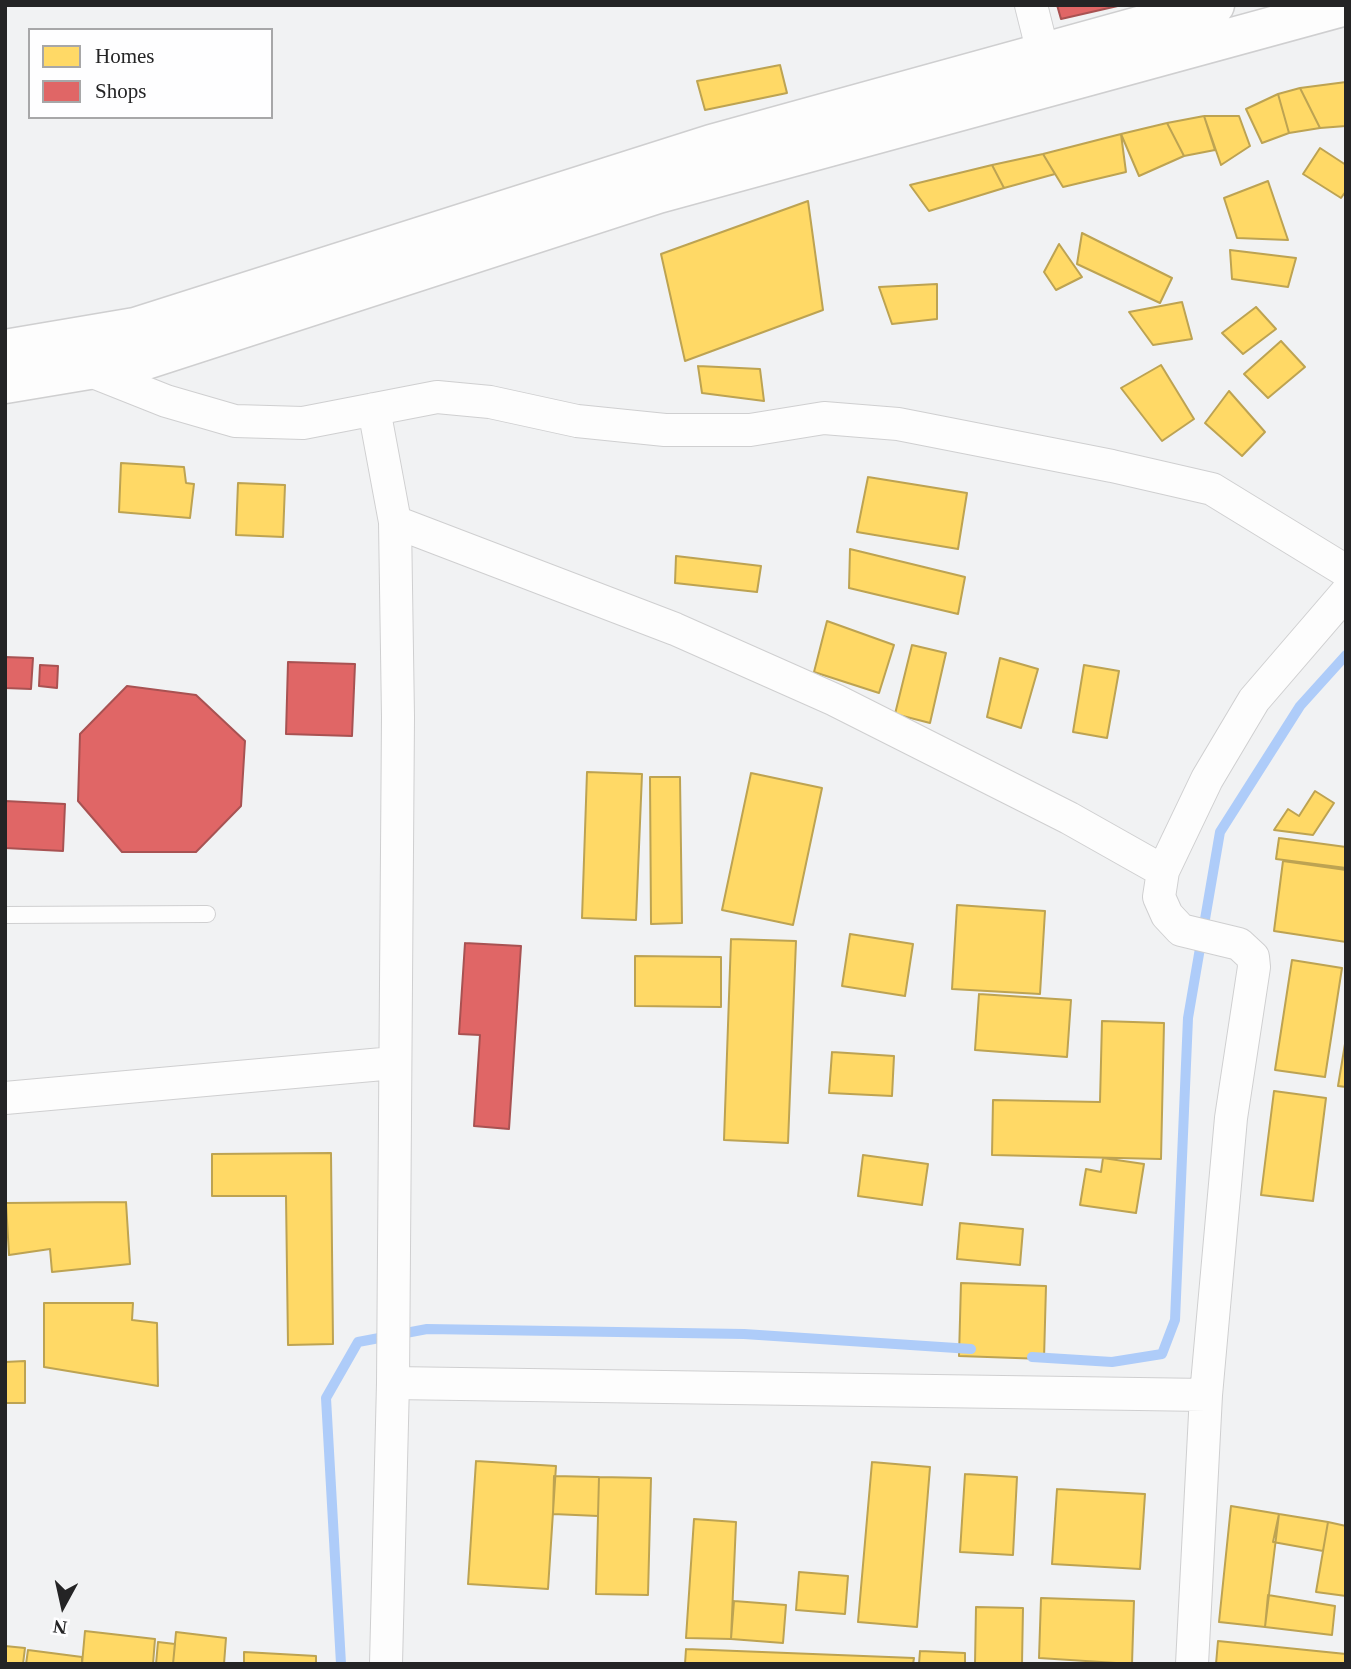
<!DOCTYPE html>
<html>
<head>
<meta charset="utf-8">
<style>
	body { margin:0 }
	#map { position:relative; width:1351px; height:1669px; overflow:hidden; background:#f1f2f3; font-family:"Times New Roman",serif }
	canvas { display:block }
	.frame { position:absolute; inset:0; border:7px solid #242425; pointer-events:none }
	.legend { position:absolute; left:28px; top:28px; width:245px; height:91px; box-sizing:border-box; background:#fefeff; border:2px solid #a7a7a8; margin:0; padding:9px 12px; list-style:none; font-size:21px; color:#242425 }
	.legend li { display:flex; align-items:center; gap:14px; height:35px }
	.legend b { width:35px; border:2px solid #a7a7a8 }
	.north { position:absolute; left:28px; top:1571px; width:70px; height:70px; -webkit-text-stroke:5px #fefeff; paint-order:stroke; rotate:188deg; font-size:19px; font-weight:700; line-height:28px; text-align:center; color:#242425 }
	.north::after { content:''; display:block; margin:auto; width:24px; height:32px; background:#242425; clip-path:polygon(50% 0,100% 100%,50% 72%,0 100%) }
</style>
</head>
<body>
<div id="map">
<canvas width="1351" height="1669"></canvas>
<div class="frame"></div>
<ul class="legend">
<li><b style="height:19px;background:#ffd966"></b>Homes</li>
<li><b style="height:19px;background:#e06666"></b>Shops</li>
</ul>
<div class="north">N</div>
</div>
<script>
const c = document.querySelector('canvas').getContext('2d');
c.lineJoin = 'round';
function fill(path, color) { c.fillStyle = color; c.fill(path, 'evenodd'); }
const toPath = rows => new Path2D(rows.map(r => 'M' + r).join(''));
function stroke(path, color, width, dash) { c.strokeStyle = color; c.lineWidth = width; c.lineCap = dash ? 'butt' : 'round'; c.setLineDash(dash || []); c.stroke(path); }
const homes = toPath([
	[780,65,787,93,705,110,697,81,780,65],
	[1346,82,1346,126,1320,128,1300,88,1346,82],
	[1300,88,1320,128,1289,133,1278,94,1300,88],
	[1278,94,1289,133,1262,143,1246,109,1278,94],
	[1204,116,1239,116,1250,146,1221,165,1204,116],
	[1204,116,1215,150,1184,156,1167,123,1204,116],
	[1167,123,1184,156,1139,176,1121,134,1167,123],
	[1121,134,1126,172,1063,187,1043,154,1121,134],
	[1320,148,1346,165,1346,191,1341,198,1303,174,1320,148],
	[1043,154,1055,174,1004,188,992,165,1043,154],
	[992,165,1004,188,929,211,910,185,992,165],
	[1268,181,1288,240,1237,238,1224,198,1268,181],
	[808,201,823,310,685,361,661,254,808,201],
	[1082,233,1172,278,1160,303,1077,264,1082,233],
	[1059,244,1082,277,1056,290,1044,272,1059,244],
	[1230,250,1296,258,1288,287,1232,279,1230,250],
	[937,284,937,319,892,324,879,287,937,284],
	[1182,302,1192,339,1153,345,1129,312,1182,302],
	[1256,307,1276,329,1243,354,1222,333,1256,307],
	[1281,341,1305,367,1268,398,1244,374,1281,341],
	[1161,365,1194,419,1162,441,1121,388,1161,365],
	[698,366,760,369,764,401,702,393,698,366],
	[1229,391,1265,432,1242,456,1205,423,1229,391],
	[121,463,184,467,186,483,194,484,190,518,119,512,121,463],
	[868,477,967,493,958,549,857,532,868,477],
	[238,483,285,485,283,537,236,535,238,483],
	[850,549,965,577,958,614,849,588,850,549],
	[676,556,761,566,757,592,675,583,676,556],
	[827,621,894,645,879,693,814,672,827,621],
	[912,645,946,653,930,723,895,714,912,645],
	[1000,658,1038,669,1021,728,987,717,1000,658],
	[1084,665,1119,671,1107,738,1073,732,1084,665],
	[587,772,642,774,636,920,582,918,587,772],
	[751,773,822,788,793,925,722,910,751,773],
	[650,777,680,777,682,923,651,924,650,777],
	[1315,791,1334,803,1313,835,1274,830,1288,809,1299,816,1315,791],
	[1279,838,1346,847,1346,868,1276,859,1279,838],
	[1283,861,1346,870,1346,942,1274,931,1283,861],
	[957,905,1045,911,1040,994,952,989,957,905],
	[850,934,913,944,905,996,842,986,850,934],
	[731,939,796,941,788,1143,724,1140,731,939],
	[635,956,721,957,721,1007,635,1006,635,956],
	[1292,960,1342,968,1325,1077,1275,1070,1292,960],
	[979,994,1071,1000,1067,1057,975,1050,979,994],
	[1102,1021,1164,1023,1161,1159,992,1155,993,1100,1100,1102,1102,1021],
	[1346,1038,1346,1087,1338,1086,1346,1038],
	[832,1052,894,1056,892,1096,829,1093,832,1052],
	[1274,1091,1326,1098,1313,1201,1261,1195,1274,1091],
	[331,1153,333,1344,288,1345,286,1196,212,1196,212,1154,331,1153],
	[863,1155,928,1164,922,1205,858,1196,863,1155],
	[1103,1158,1144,1164,1136,1213,1080,1205,1086,1169,1101,1172,1103,1158],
	[126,1202,130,1264,52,1272,50,1249,9,1255,6,1203,126,1202],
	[960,1223,1023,1229,1020,1265,957,1259,960,1223],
	[961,1283,1046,1286,1044,1359,959,1356,961,1283],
	[44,1303,133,1303,132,1320,157,1323,158,1386,44,1367,44,1303],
	[25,1361,25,1403,5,1403,5,1362,25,1361],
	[476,1461,556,1466,548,1589,468,1584,476,1461],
	[872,1462,930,1467,917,1627,858,1622,872,1462],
	[965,1474,1017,1477,1013,1555,960,1552,965,1474],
	[554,1476,599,1477,598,1516,553,1514,554,1476],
	[599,1477,651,1478,648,1595,596,1594,599,1477],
	[1057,1489,1145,1494,1140,1569,1052,1564,1057,1489],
	[1231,1506,1279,1514,1265,1627,1219,1622,1231,1506],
	[1279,1514,1328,1522,1323,1551,1273,1542,1279,1514],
	[694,1519,736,1522,731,1639,686,1638,694,1519],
	[1328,1522,1346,1526,1346,1596,1316,1592,1328,1522],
	[799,1572,848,1576,845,1614,796,1610,799,1572],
	[1268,1595,1335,1606,1332,1635,1265,1627,1268,1595],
	[1041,1598,1134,1601,1132,1664,1039,1658,1041,1598],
	[734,1601,786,1605,783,1643,731,1639,734,1601],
	[976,1607,1023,1608,1022,1664,975,1664,976,1607],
	[85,1631,155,1639,153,1664,82,1664,85,1631],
	[176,1632,226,1638,224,1664,173,1664,176,1632],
	[1218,1641,1346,1654,1346,1664,1216,1664,1218,1641],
	[158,1642,175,1644,173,1664,156,1664,158,1642],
	[5,1646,25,1648,23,1664,5,1664,5,1646],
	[686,1649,914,1658,913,1664,685,1664,686,1649],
	[28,1650,82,1657,82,1664,26,1664,28,1650],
	[920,1651,965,1653,965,1664,919,1664,920,1651],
	[244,1652,316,1656,316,1664,244,1664,244,1652]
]);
const shops = toPath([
	[1057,5,1122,5,1061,19,1057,5],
	[5,657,33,658,31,689,5,688,5,657],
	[288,662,355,664,352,736,286,734,288,662],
	[40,665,58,666,57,688,39,686,40,665],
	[127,686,196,695,245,741,241,806,196,852,122,852,78,801,80,734,127,686],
	[5,801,65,804,63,851,5,848,5,801],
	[465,943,521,946,509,1129,474,1126,480,1035,459,1034,465,943]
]);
const stream = toPath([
	[1032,1357,1112,1362,1162,1354,1175,1320,1188,1018,1220,832,1300,706,1346,655],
	[341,1664,326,1398,358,1342,427,1329,744,1334,971,1349]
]);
const service = toPath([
	[5,915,207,914]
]);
const minor = toPath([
	[1031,5,1043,53],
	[93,372,166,401,235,421,303,423,437,397,490,402,577,421,665,430,750,430,824,418,898,424,1112,466,1212,489,1346,571],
	[374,409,395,522,398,717,393,1383,386,1664],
	[395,522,675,629,835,700,1069,818,1163,871,1207,779,1254,700,1346,593],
	[1163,871,1159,897,1167,915,1181,930,1239,944,1253,957,1254,967,1231,1118,1206,1395,1192,1664],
	[5,1098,394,1063],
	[393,1383,1206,1395]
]);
const secondary = toPath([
	[5,349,135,327,711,144,1215,5],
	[5,384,143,361,658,194,1346,6]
]);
fill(homes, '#ffd966');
stroke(homes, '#bda352', 2);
fill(shops, '#e06666');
stroke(shops, '#a85252', 2);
stroke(stream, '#aeccf9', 10);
stroke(service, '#cfcfd0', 18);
stroke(minor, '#cfcfd0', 34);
stroke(secondary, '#cfcfd0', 41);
stroke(service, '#fdfdfd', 16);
stroke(minor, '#fdfdfd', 32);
stroke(secondary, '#fdfdfd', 38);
</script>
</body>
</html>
